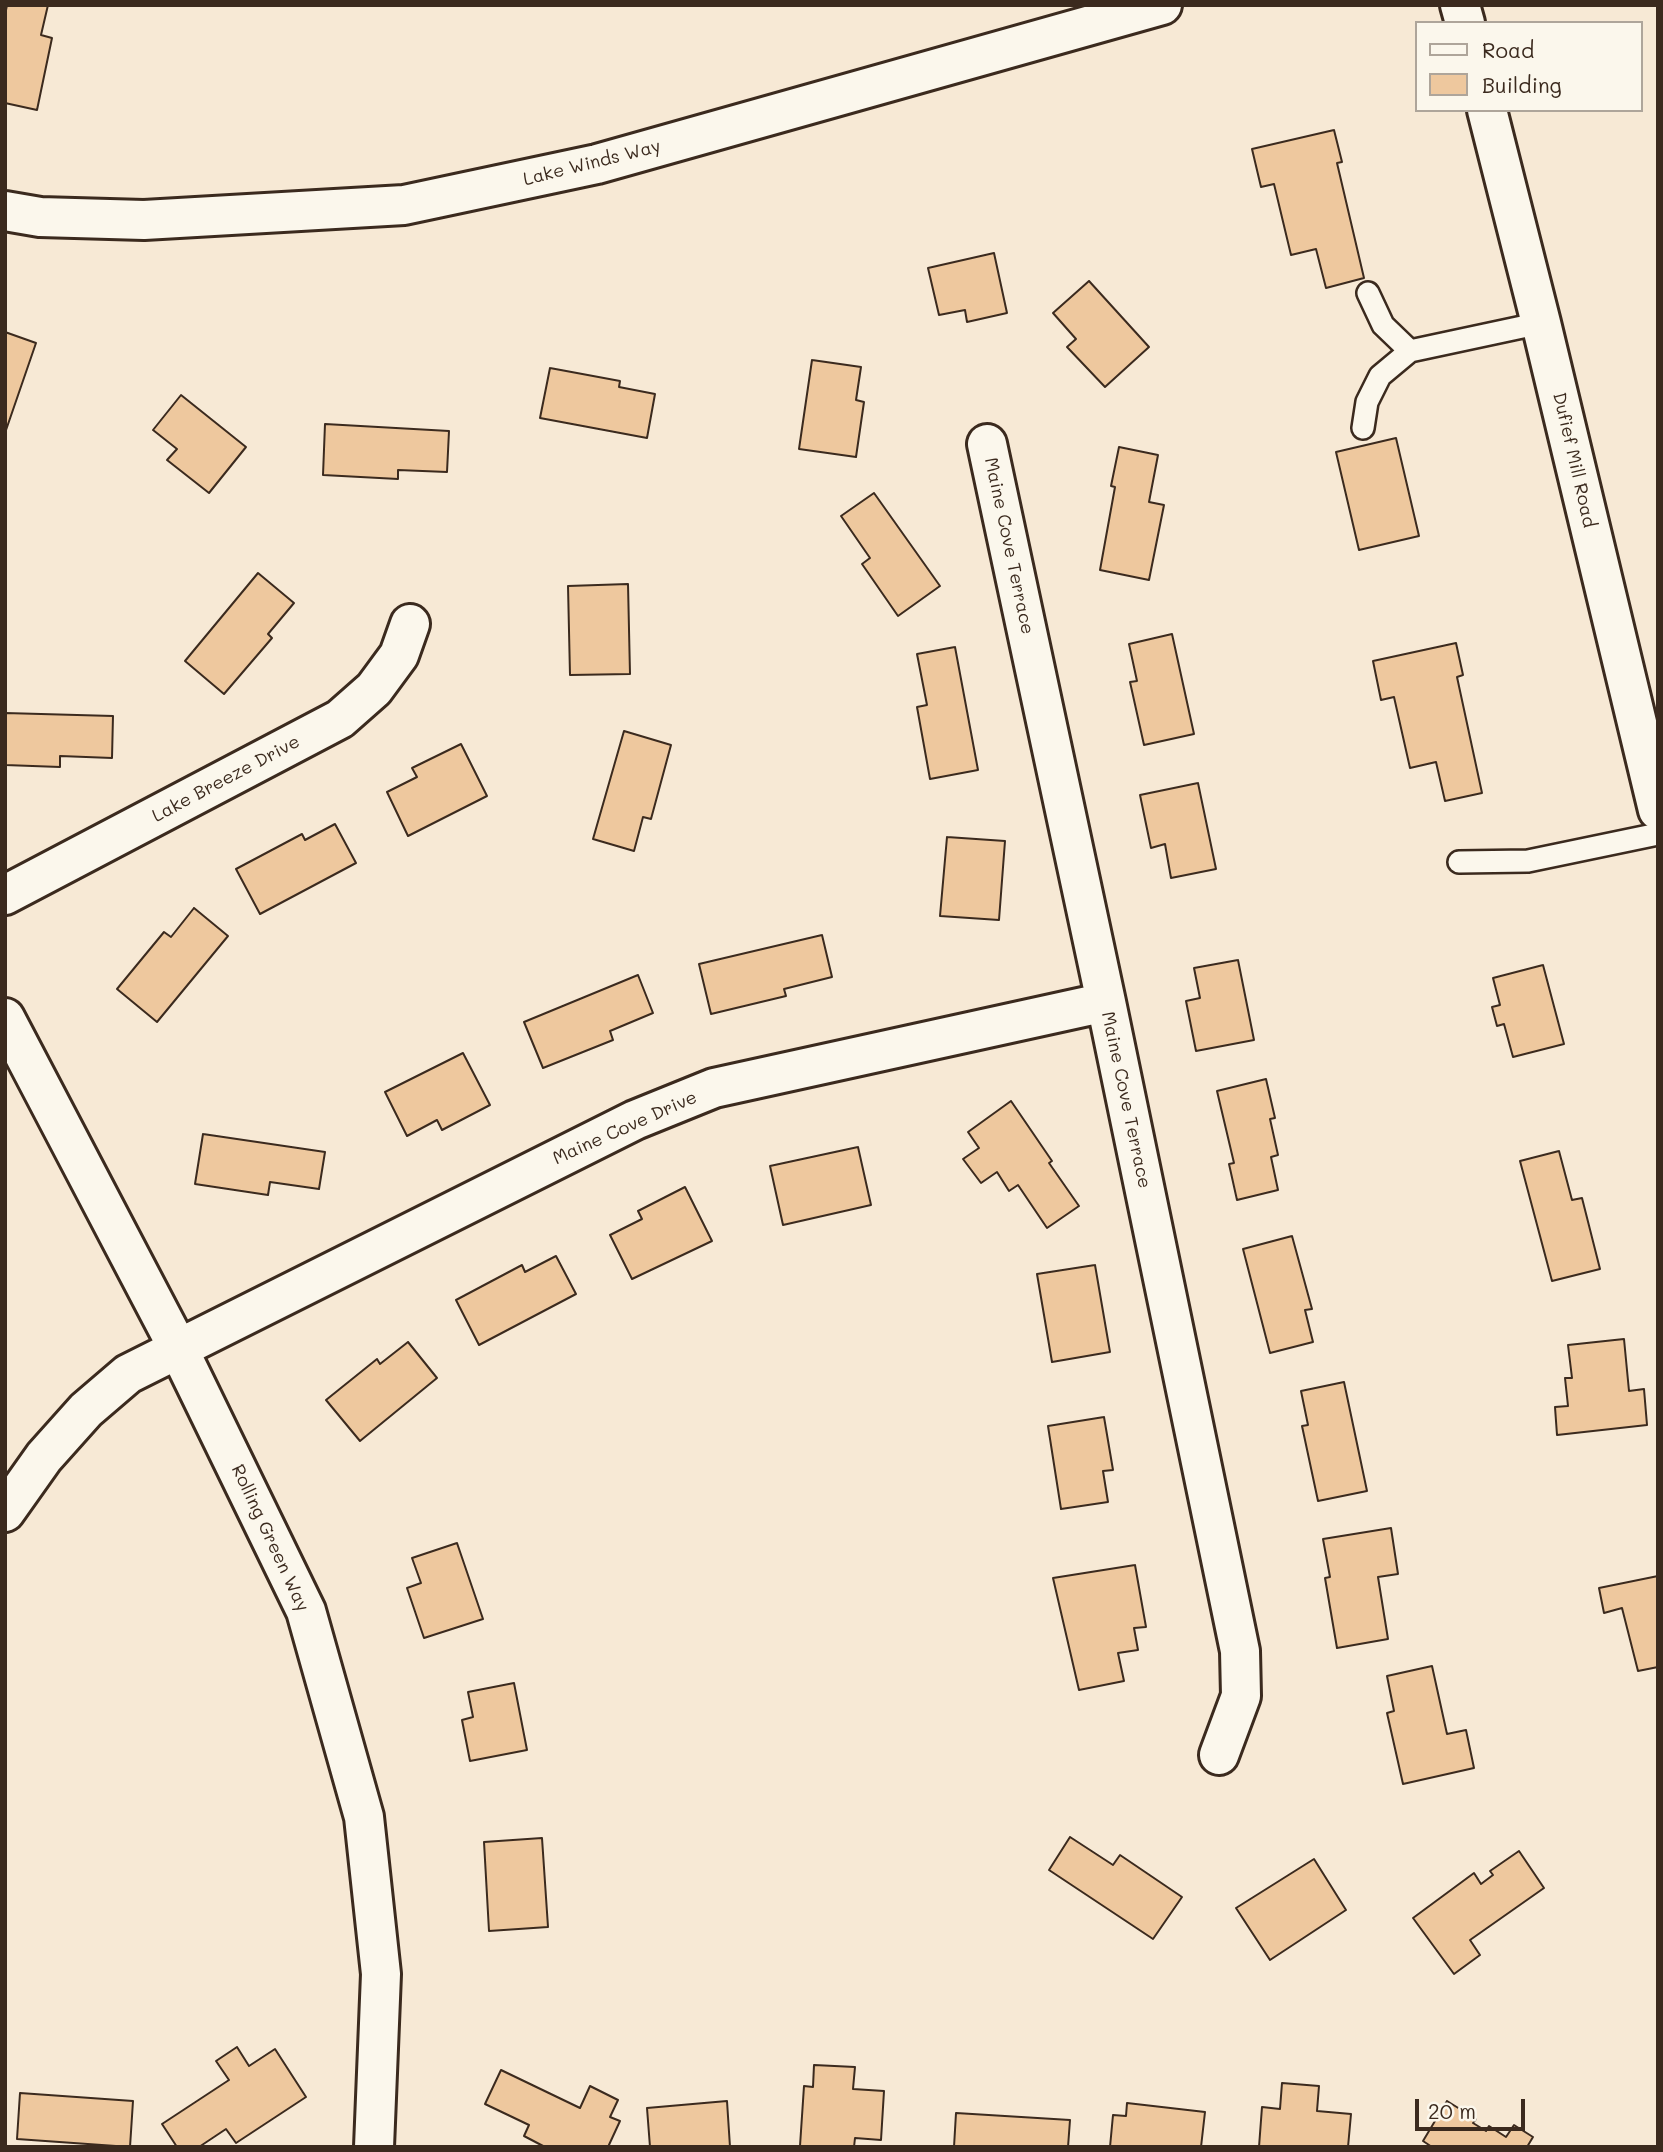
<!DOCTYPE html>
<html>
<head>
<meta charset="utf-8">
<style>
	body { margin:0 }
	#map { position:relative; width:1663px; height:2152px; overflow:hidden; background:#f7e9d5; font-family:Mali,sans-serif }
	canvas { display:block }
	.frame { position:absolute; inset:0; border:7px solid #3b2a1e; pointer-events:none }
	.legend { position:absolute; left:1415px; top:21px; width:228px; height:91px; box-sizing:border-box; background:#fbf7ec; border:2px solid #aea59a; margin:0; padding:9px 12px; list-style:none; font-size:21px; color:#3b2a1e }
	.legend li { display:flex; align-items:center; gap:14px; height:35px }
	.legend b { width:35px; border:2px solid #aea59a }
	.scale { position:absolute; left:1415px; top:2099px; width:110px; height:32px; box-sizing:border-box; border:4px solid #3b2a1e; border-top:0; padding-left:9px; font-size:21px; line-height:24px; white-space:nowrap; color:#3b2a1e; -webkit-text-stroke:5px #fbf7ec; paint-order:stroke }
</style>
</head>
<body>
<div id="map">
<canvas width="1663" height="2152"></canvas>
<div class="frame"></div>
<ul class="legend">
<li><b style="height:9px;background:#fbf7ec"></b>Road</li>
<li><b style="height:19px;background:#eec89e"></b>Building</li>
</ul>
<div class="scale">20 m</div>
</div>
<script>
const c = document.querySelector('canvas').getContext('2d');
c.lineJoin = 'round';
function fill(path, color) { c.fillStyle = color; c.fill(path, 'evenodd'); }
const toPath = rows => new Path2D(rows.map(r => 'M' + r).join(''));
function stroke(path, color, width, dash) { c.strokeStyle = color; c.lineWidth = width; c.lineCap = dash ? 'butt' : 'round'; c.setLineDash(dash || []); c.stroke(path); }
function write(font, color, halo, rows, align = 'center') {
  c.font = font + ' Mali,sans-serif'; c.lineWidth = 5; c.setLineDash([]); c.textBaseline = 'middle'; c.strokeStyle = halo; c.fillStyle = color; for (const [text, x, y, turn = 0] of rows) {
    c.save(); c.translate(x, y); c.rotate((+turn || 0) * Math.PI / 180); c.textAlign = isNaN(turn) ? turn : align; if (halo) c.strokeText(text, 0, 0); c.fillText(text, 0, 0); c.restore();
  }
}
const building = toPath([
	[7,5,48,5,41,35,52,38,37,110,5,103,5,15,7,5],
	[1334,130,1342,162,1337,163,1364,278,1326,288,1316,249,1291,255,1274,184,1261,187,1252,149,1334,130],
	[994,253,1007,313,967,322,965,310,939,315,928,268,994,253],
	[1089,281,1149,347,1105,387,1067,347,1076,339,1053,313,1089,281],
	[5,332,36,343,5,433,5,332],
	[812,360,861,367,856,400,864,402,856,457,799,449,812,360],
	[550,368,620,381,619,387,655,394,647,438,540,418,550,368],
	[181,395,246,447,209,493,167,460,177,449,153,430,181,395],
	[325,424,449,431,447,472,398,470,398,479,323,475,325,424],
	[1396,438,1419,536,1359,550,1336,452,1396,438],
	[1119,447,1158,455,1149,502,1164,505,1149,580,1100,570,1115,487,1111,486,1119,447],
	[874,493,940,586,898,616,862,564,870,558,841,516,874,493],
	[258,573,294,603,268,634,272,638,224,694,185,661,258,573],
	[628,584,630,674,570,675,568,586,628,584],
	[1172,634,1194,734,1144,745,1130,682,1137,681,1129,644,1172,634],
	[1456,643,1463,675,1457,677,1482,793,1445,801,1436,762,1410,768,1394,697,1381,700,1373,661,1456,643],
	[955,647,978,770,930,779,917,707,927,705,917,654,955,647],
	[5,713,113,716,112,758,60,756,60,767,5,765,5,713],
	[624,731,671,745,651,819,643,817,634,851,593,839,624,731],
	[461,744,487,796,408,836,387,792,417,777,412,768,461,744],
	[1198,783,1216,869,1171,878,1165,844,1151,848,1140,795,1198,783],
	[335,824,356,863,260,914,236,869,302,834,305,840,335,824],
	[947,837,1005,841,999,920,940,916,947,837],
	[194,908,228,936,157,1022,117,989,164,932,171,937,194,908],
	[822,935,832,977,784,989,786,996,711,1014,699,964,822,935],
	[1238,960,1254,1040,1196,1051,1186,1001,1200,998,1194,968,1238,960],
	[1543,965,1564,1044,1513,1057,1504,1024,1497,1026,1492,1007,1500,1005,1493,978,1543,965],
	[638,975,653,1013,610,1031,613,1040,543,1068,524,1022,638,975],
	[463,1053,490,1105,442,1130,437,1120,407,1136,385,1092,463,1053],
	[1266,1079,1275,1118,1270,1119,1278,1155,1271,1157,1278,1190,1237,1200,1229,1164,1234,1163,1217,1091,1266,1079],
	[1011,1101,1052,1161,1049,1163,1079,1206,1047,1228,1018,1185,1009,1191,997,1172,981,1183,963,1159,979,1148,968,1132,1011,1101],
	[203,1134,325,1152,319,1189,270,1182,268,1195,195,1184,203,1134],
	[858,1147,871,1205,783,1225,770,1166,858,1147],
	[1559,1151,1572,1200,1582,1198,1600,1269,1552,1281,1520,1161,1559,1151],
	[685,1187,712,1241,632,1279,610,1235,642,1219,638,1211,685,1187],
	[1292,1236,1312,1309,1305,1310,1313,1342,1270,1353,1243,1249,1292,1236],
	[556,1256,576,1294,479,1345,456,1300,522,1265,525,1272,556,1256],
	[1095,1265,1110,1352,1052,1362,1037,1274,1095,1265],
	[1624,1339,1629,1391,1644,1389,1647,1425,1557,1435,1555,1407,1568,1406,1565,1378,1572,1378,1568,1345,1624,1339],
	[408,1342,437,1378,360,1441,326,1400,377,1359,380,1364,408,1342],
	[1344,1382,1367,1491,1318,1501,1302,1426,1308,1425,1301,1391,1344,1382],
	[1104,1417,1113,1470,1103,1471,1108,1502,1061,1509,1048,1426,1104,1417],
	[1391,1528,1398,1574,1378,1577,1388,1639,1337,1648,1325,1578,1330,1577,1323,1539,1391,1528],
	[457,1543,483,1619,424,1638,407,1588,421,1583,412,1558,457,1543],
	[1135,1565,1146,1627,1134,1628,1138,1650,1118,1653,1124,1681,1079,1690,1053,1578,1135,1565],
	[1658,1576,1658,1667,1638,1671,1622,1608,1604,1613,1599,1588,1658,1576],
	[1432,1666,1447,1734,1466,1730,1474,1768,1403,1784,1387,1713,1394,1711,1387,1676,1432,1666],
	[514,1683,527,1750,470,1761,462,1720,473,1717,468,1692,514,1683],
	[1070,1837,1113,1865,1120,1855,1182,1897,1153,1939,1049,1870,1070,1837],
	[542,1838,548,1927,489,1931,484,1842,542,1838],
	[1519,1851,1544,1888,1470,1940,1480,1955,1454,1974,1413,1918,1474,1873,1481,1884,1493,1875,1490,1871,1519,1851],
	[1314,1859,1346,1910,1270,1960,1236,1908,1314,1859],
	[237,2047,249,2066,275,2049,306,2097,236,2143,226,2129,199,2147,177,2147,162,2124,229,2080,216,2061,237,2047],
	[814,2065,855,2067,853,2089,884,2091,881,2140,855,2138,854,2147,800,2146,804,2086,813,2087,814,2065],
	[501,2070,580,2108,590,2086,618,2100,610,2117,620,2121,608,2147,545,2147,524,2136,529,2125,485,2104,501,2070],
	[1282,2083,1319,2086,1317,2111,1351,2114,1348,2147,1259,2147,1262,2107,1280,2109,1282,2083],
	[20,2093,133,2101,130,2147,17,2139,20,2093],
	[727,2101,730,2147,650,2147,647,2108,727,2101],
	[1447,2101,1476,2119,1473,2123,1486,2131,1489,2126,1506,2137,1514,2125,1533,2137,1527,2147,1432,2147,1423,2141,1447,2101],
	[1127,2103,1205,2112,1201,2147,1110,2147,1113,2115,1126,2116,1127,2103],
	[956,2113,1070,2120,1068,2147,954,2147,956,2113]
]);
const service = toPath([
	[1368,293,1383,325,1410,351],
	[1363,428,1367,402,1380,376,1410,351,1541,323],
	[1459,862,1528,861,1658,834]
]);
const minor = toPath([
	[987,444,1106,1002,1240,1651,1241,1696,1219,1755],
	[5,895,340,719,374,689,399,655,410,624],
	[5,1018,178,1348,306,1611,364,1817,381,1974,374,2147],
	[5,1512,44,1457,86,1410,128,1374,635,1120,714,1088,1106,1002]
]);
const tertiary = toPath([
	[5,211,40,217,144,220,404,205,597,164,1162,5]
]);
const secondary = toPath([
	[1460,5,1465,23],
	[1487,110,1541,323,1658,810]
]);
const streetNames = [
	["Lake Winds Way",592,163,-14],
	["Dufief Mill Road",1574,460,77],
	["Maine Cove Terrace",1009,546,78],
	["Lake Breeze Drive",226,779,-28],
	["Maine Cove Terrace",1126,1100,78],
	["Maine Cove Drive",625,1128,-24],
	["Rolling Green Way",270,1538,65]
];
fill(building, '#eec89e');
stroke(building, '#3b2a1e', 2);
stroke(service, '#3b2a1e', 26);
stroke(minor, '#3b2a1e', 44);
stroke(tertiary, '#3b2a1e', 44);
stroke(secondary, '#3b2a1e', 44);
stroke(service, '#fbf7ec', 21);
stroke(minor, '#fbf7ec', 38);
stroke(tertiary, '#fbf7ec', 38);
stroke(secondary, '#fbf7ec', 38);
write('18px', '#3b2a1e', '#fbf7ec', streetNames);
</script>
</body>
</html>
